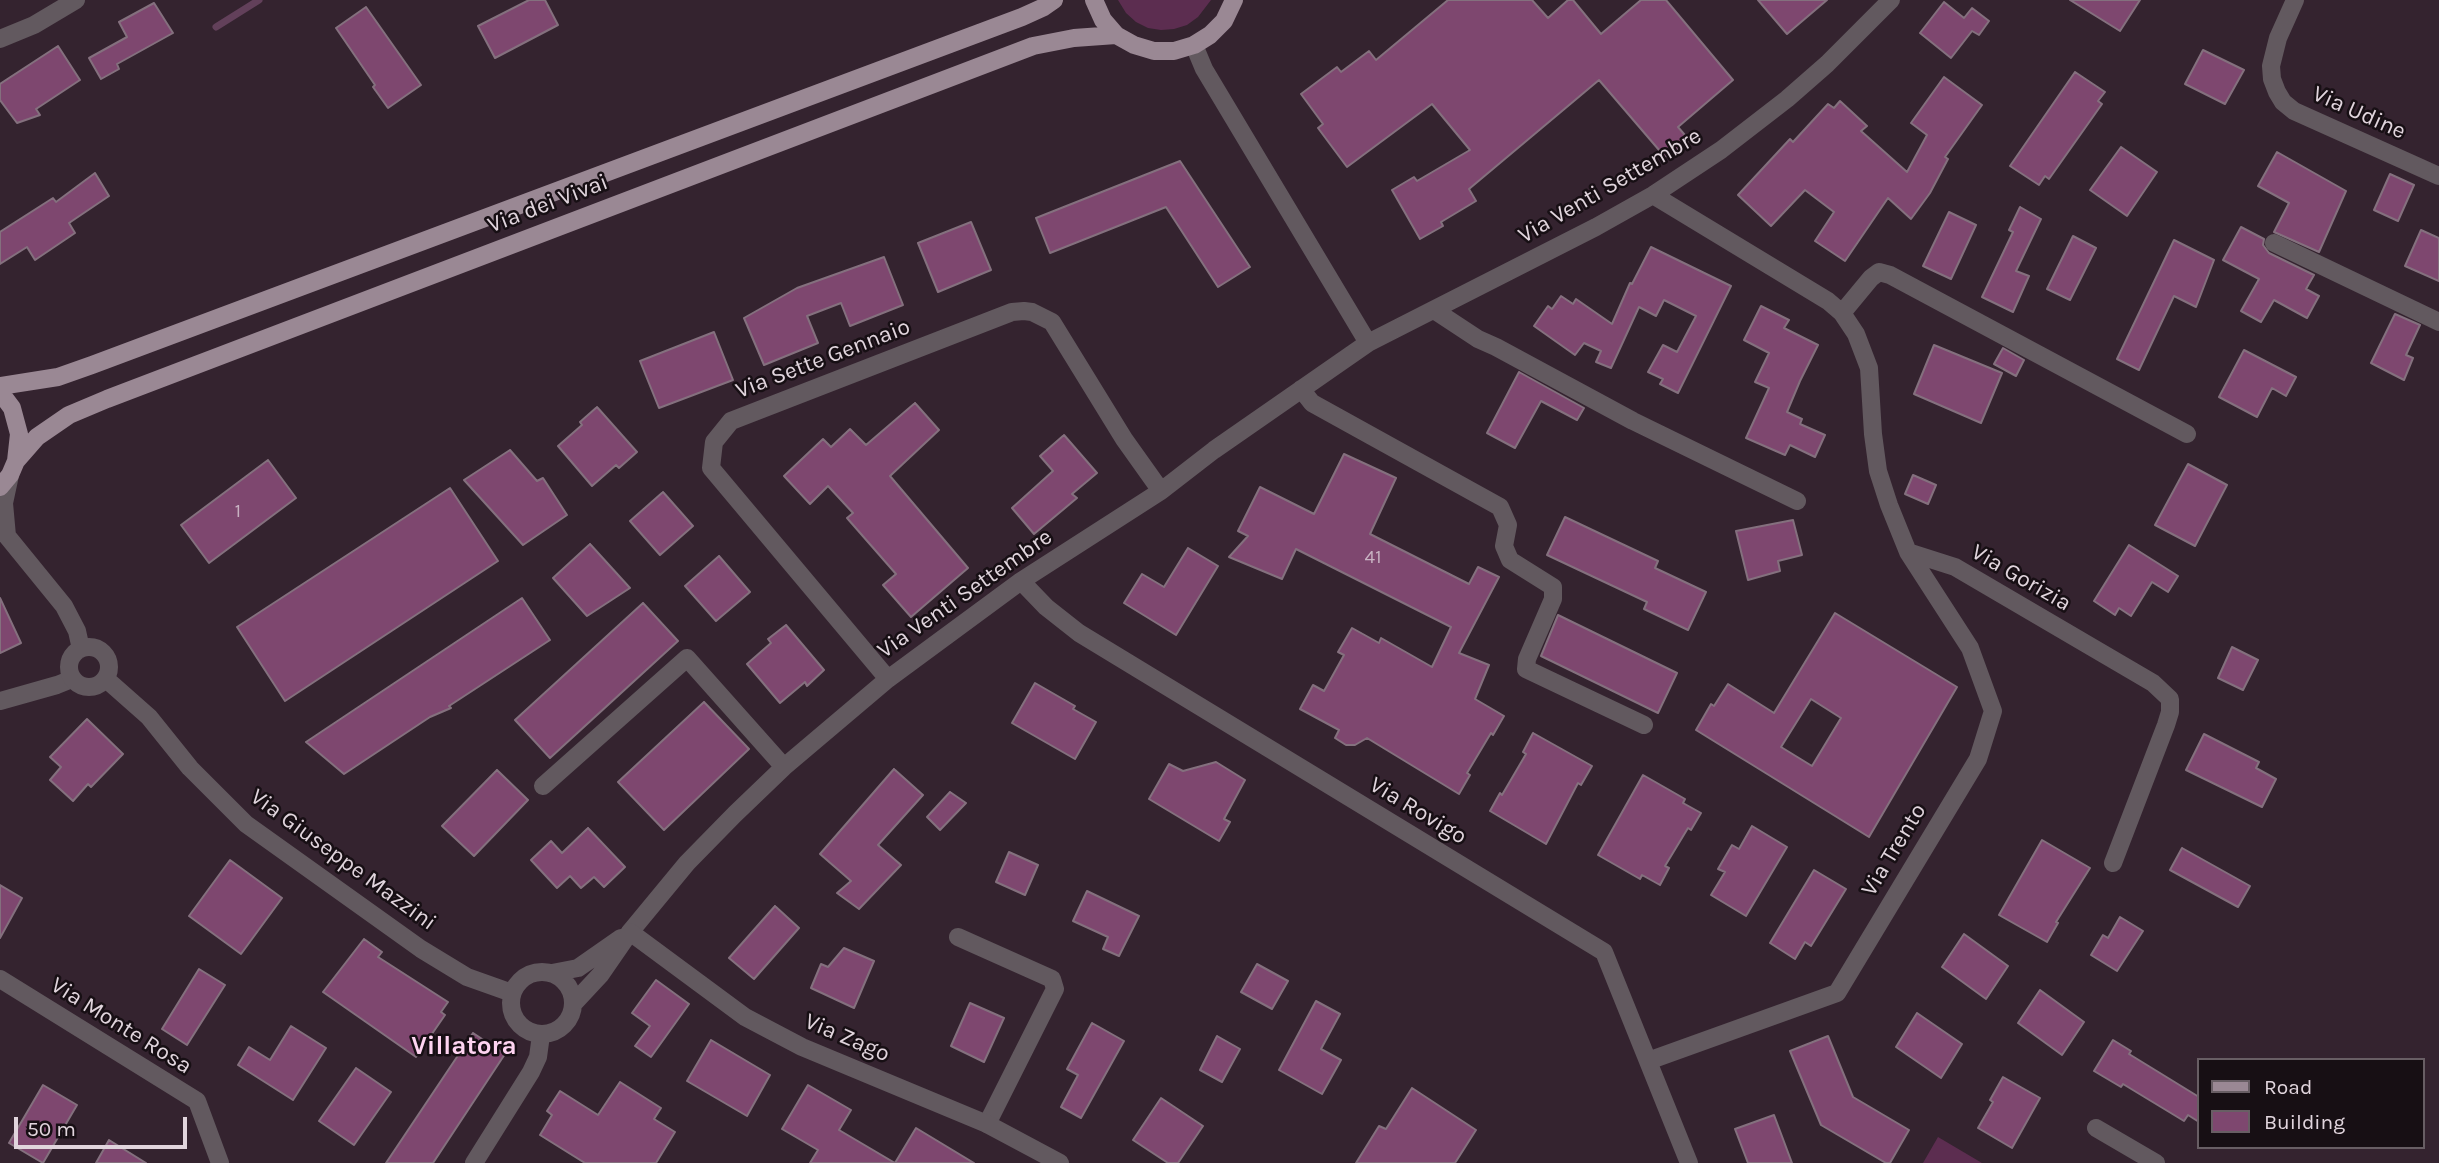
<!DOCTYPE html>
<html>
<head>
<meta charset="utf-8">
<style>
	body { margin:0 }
	#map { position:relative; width:2439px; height:1163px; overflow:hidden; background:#34232f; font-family:Karla,sans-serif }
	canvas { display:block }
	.legend { position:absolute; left:2197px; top:1058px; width:228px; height:91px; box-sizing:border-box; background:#170f14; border:2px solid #685e64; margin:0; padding:9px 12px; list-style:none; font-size:21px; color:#e1d5dd }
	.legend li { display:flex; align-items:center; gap:14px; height:35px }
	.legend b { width:35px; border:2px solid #685e64 }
	.scale { position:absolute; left:14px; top:1117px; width:173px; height:32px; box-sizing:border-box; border:4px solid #e1d5dd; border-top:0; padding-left:9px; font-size:21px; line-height:24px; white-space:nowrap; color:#e1d5dd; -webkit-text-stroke:5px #170f14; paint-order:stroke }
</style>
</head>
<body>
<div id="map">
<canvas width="2439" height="1163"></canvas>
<ul class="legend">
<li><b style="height:9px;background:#9a8894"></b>Road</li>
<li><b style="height:19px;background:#7e476f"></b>Building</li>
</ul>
<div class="scale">50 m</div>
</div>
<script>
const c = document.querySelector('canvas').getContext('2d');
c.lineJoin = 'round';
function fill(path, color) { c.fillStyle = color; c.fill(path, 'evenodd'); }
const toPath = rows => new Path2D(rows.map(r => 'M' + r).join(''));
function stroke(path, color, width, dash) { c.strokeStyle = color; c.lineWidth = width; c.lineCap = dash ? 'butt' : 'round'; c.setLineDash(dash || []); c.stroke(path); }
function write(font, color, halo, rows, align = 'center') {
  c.font = font + ' Karla,sans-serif'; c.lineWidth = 5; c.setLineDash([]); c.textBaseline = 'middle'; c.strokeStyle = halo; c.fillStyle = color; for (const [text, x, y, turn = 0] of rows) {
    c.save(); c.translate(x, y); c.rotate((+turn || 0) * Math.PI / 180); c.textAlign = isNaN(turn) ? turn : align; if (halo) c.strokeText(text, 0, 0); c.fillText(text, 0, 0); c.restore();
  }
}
const green = toPath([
	[1118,0,1211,0,1198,17,1187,25,1174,29,1161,30,1148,28,1136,22,1126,13],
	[1938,1137,1982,1163,1923,1163]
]);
const stream = toPath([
	[216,27,259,0]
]);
const building = toPath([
	[529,0,545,0,558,25,495,58,478,26,529,0],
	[1448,0,1532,0,1548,18,1568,0,1573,0,1601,34,1641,0,1666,0,1733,80,1678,127,1690,141,1665,157,1599,80,1469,189,1476,201,1441,222,1443,226,1420,239,1392,190,1414,177,1417,181,1470,150,1432,104,1347,167,1318,128,1323,124,1301,94,1337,67,1341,72,1369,51,1376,60,1448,0],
	[1758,0,1827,0,1787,34,1758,0],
	[2070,0,2140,0,2120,31,2070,0],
	[1944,2,1964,18,1972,8,1989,21,1979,35,1972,31,1951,58,1920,33,1944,2],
	[154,3,173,33,117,64,119,69,101,79,89,58,127,37,119,22,154,3],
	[366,7,421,85,388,108,373,87,375,85,336,28,366,7],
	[58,46,80,80,36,109,40,115,17,123,0,100,0,84,58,46],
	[2203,50,2244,70,2225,104,2185,84,2203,50],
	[2075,72,2105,92,2098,101,2102,104,2049,179,2045,176,2039,185,2010,166,2075,72],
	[1944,77,1982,105,1945,157,1948,159,1930,193,1911,219,1888,198,1845,261,1815,241,1834,212,1805,190,1771,226,1738,195,1790,139,1793,142,1828,104,1834,108,1840,101,1867,126,1861,131,1907,172,1927,135,1911,123,1944,77],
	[2121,147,2157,172,2127,216,2090,190,2121,147],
	[2277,152,2346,191,2319,252,2274,232,2289,203,2258,186,2277,152],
	[1180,161,1250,267,1218,287,1166,207,1050,253,1036,218,1180,161],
	[95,173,109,196,69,223,75,233,35,260,27,247,0,264,0,232,53,198,56,202,95,173],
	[2390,174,2414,185,2398,221,2374,210,2390,174],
	[2020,207,2041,219,2016,271,2029,276,2013,312,1982,297,2013,232,2009,230,2020,207],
	[1949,212,1976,225,1951,279,1923,266,1949,212],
	[971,222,991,270,938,292,918,243,971,222],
	[2241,227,2264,239,2263,245,2269,253,2314,275,2306,289,2319,296,2307,318,2274,300,2261,322,2241,311,2259,279,2223,260,2241,227],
	[2421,230,2439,238,2439,281,2405,266,2421,230],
	[2073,236,2096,248,2070,300,2047,289,2073,236],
	[2174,240,2214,260,2196,307,2174,296,2139,370,2117,359,2174,240],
	[1651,247,1731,286,1678,393,1660,384,1663,379,1648,372,1663,345,1677,352,1696,316,1664,300,1656,316,1639,307,1611,368,1596,362,1601,351,1584,343,1575,355,1534,326,1548,306,1552,309,1561,296,1573,304,1576,299,1612,324,1630,283,1632,284,1651,247],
	[884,257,903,305,850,326,841,303,807,316,818,343,764,365,744,318,797,288,884,257],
	[1761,306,1789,320,1784,328,1818,345,1800,381,1787,412,1802,419,1800,424,1825,435,1815,457,1790,445,1785,455,1746,438,1769,388,1755,382,1769,353,1744,340,1761,306],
	[2395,314,2420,325,2406,355,2413,358,2404,380,2371,363,2395,314],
	[714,332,733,380,659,408,640,361,714,332],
	[1934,345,2002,373,1981,423,1914,394,1934,345],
	[2003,348,2024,360,2016,376,1994,364,2003,348],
	[2244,350,2296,377,2286,396,2272,388,2257,417,2219,397,2244,350],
	[1519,372,1584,408,1577,420,1541,401,1515,448,1487,433,1519,372],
	[915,403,939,430,890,476,968,568,911,617,883,585,896,574,847,518,853,513,828,486,810,504,784,476,823,439,831,447,850,429,866,445,915,403],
	[597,407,637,452,619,468,616,465,592,486,558,446,582,425,580,422,597,407],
	[1064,435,1097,473,1072,494,1077,498,1034,534,1012,508,1053,471,1040,456,1064,435],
	[510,450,537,481,543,478,567,515,523,545,464,480,510,450],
	[1344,454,1396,478,1370,534,1469,584,1478,567,1499,577,1459,653,1489,665,1475,699,1504,716,1493,735,1491,733,1467,773,1470,775,1459,794,1367,738,1355,745,1346,745,1335,738,1339,730,1300,709,1313,685,1324,691,1344,655,1338,652,1352,628,1379,643,1381,638,1432,667,1451,627,1296,549,1282,579,1229,557,1248,536,1238,531,1260,487,1314,514,1344,454],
	[268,460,296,498,209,563,181,525,268,460],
	[2188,464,2227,485,2195,546,2155,525,2188,464],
	[1913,475,1936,485,1928,504,1905,494,1913,475],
	[450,488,498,561,285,701,237,627,450,488],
	[663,492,693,526,660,555,630,521,663,492],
	[1565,517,1658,561,1655,568,1706,592,1688,630,1644,609,1647,602,1547,555,1565,517],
	[1793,520,1802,555,1778,561,1780,571,1748,580,1736,531,1793,520],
	[590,544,630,588,587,616,553,578,590,544],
	[2129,545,2178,576,2168,592,2152,582,2131,616,2119,608,2115,615,2094,601,2129,545],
	[1188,548,1218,566,1176,635,1124,603,1142,574,1164,587,1188,548],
	[719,556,750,592,716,621,685,586,719,556],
	[0,598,21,643,0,653,0,598],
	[522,598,550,640,449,706,451,708,430,717,344,774,306,742,522,598],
	[643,603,678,641,550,758,515,720,643,603],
	[1835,613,1957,687,1869,837,1696,730,1711,704,1714,706,1728,684,1774,713,1835,613],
	[1811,699,1841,718,1812,766,1781,747,1811,699],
	[1558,615,1677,673,1658,713,1541,656,1558,615],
	[786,625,824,670,807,686,805,682,780,703,747,664,771,643,768,639,786,625],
	[2232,647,2258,660,2243,690,2218,678,2232,647],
	[1035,683,1075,706,1073,709,1096,722,1075,759,1012,723,1035,683],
	[704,702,749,749,664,830,618,782,704,702],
	[87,719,123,754,91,787,88,784,73,801,50,780,61,767,50,757,87,719],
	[1533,733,1592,766,1581,785,1578,783,1546,844,1490,811,1500,793,1502,795,1526,754,1523,752,1533,733],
	[2204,734,2259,762,2256,768,2276,779,2262,807,2186,770,2204,734],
	[1216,762,1245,780,1224,819,1230,822,1219,841,1149,799,1169,764,1183,771,1216,762],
	[894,769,923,795,878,845,901,865,859,909,837,893,851,881,820,854,894,769],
	[497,770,528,800,474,856,442,826,497,770],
	[1643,775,1685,799,1683,803,1701,813,1691,830,1688,828,1665,866,1669,868,1660,885,1642,875,1640,879,1598,855,1643,775],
	[950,792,966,803,940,830,927,817,950,792],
	[1752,826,1787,847,1746,916,1711,895,1725,872,1718,869,1732,845,1739,849,1752,826],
	[588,828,625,867,604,887,594,877,581,888,570,876,557,888,531,860,551,841,562,853,588,828],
	[2042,840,2090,868,2056,922,2058,923,2047,942,1999,915,2042,840],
	[2182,848,2250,886,2238,907,2170,870,2182,848],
	[1009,852,1038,865,1025,895,996,882,1009,852],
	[230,860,282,898,241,954,189,916,230,860],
	[1814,870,1846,889,1811,946,1805,942,1795,959,1770,943,1814,870],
	[0,885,22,898,0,938,0,885],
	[1087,891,1139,916,1119,956,1103,949,1108,937,1073,921,1087,891],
	[775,906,799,928,754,979,729,958,775,906],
	[2120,917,2143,931,2117,971,2091,955,2103,935,2108,938,2120,917],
	[1964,934,2008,966,1986,999,1942,967,1964,934],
	[364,939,382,952,378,957,448,1002,441,1012,445,1015,416,1057,323,992,364,939],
	[844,948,874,961,854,1008,811,988,821,964,828,967,844,948],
	[1257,964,1288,981,1272,1009,1241,992,1257,964],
	[199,969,225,985,187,1045,162,1029,199,969],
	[656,980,689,1004,651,1057,635,1046,650,1026,632,1013,656,980],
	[2040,990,2084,1022,2062,1055,2018,1023,2040,990],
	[1316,1001,1340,1014,1321,1049,1341,1060,1322,1094,1279,1070,1316,1001],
	[970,1003,1004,1018,984,1062,951,1046,970,1003],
	[1917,1013,1962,1044,1941,1078,1896,1047,1917,1013],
	[1092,1023,1124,1041,1081,1118,1061,1107,1078,1075,1067,1069,1092,1023],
	[291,1026,326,1048,293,1100,238,1065,249,1047,270,1060,291,1026],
	[473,1033,505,1054,433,1163,386,1163,473,1033],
	[1217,1036,1240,1049,1222,1082,1200,1070,1217,1036],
	[1828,1036,1853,1097,1909,1130,1890,1163,1886,1163,1821,1125,1790,1051,1828,1036],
	[711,1040,770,1075,747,1116,687,1081,711,1040],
	[2113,1040,2131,1051,2129,1054,2199,1097,2199,1122,2188,1115,2184,1121,2123,1084,2121,1087,2094,1071,2113,1040],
	[356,1068,391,1092,354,1145,319,1121,356,1068],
	[2003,1077,2040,1098,2012,1148,1978,1128,1993,1102,1990,1100,2003,1077],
	[620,1082,661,1108,654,1119,675,1132,656,1163,585,1163,540,1135,552,1115,547,1111,560,1091,598,1115,620,1082],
	[43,1085,77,1105,43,1163,9,1143,43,1085],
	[808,1085,851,1110,839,1130,895,1163,810,1163,818,1150,782,1129,808,1085],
	[1412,1088,1476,1130,1455,1163,1356,1163,1379,1126,1386,1129,1412,1088],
	[1161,1098,1203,1126,1178,1163,1168,1163,1133,1140,1161,1098],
	[1774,1115,1792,1163,1748,1163,1735,1129,1774,1115],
	[916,1128,974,1163,895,1163,916,1128],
	[109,1140,146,1163,96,1163,109,1140]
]);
const minor = toPath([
	[2295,0,2278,38,2271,66,2272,79,2277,92,2283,102,2294,111,2439,176],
	[0,39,34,25,76,0],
	[1194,45,1204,69,1368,343],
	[2274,243,2439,322],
	[1434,310,1478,339,1496,347,1633,421,1797,501],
	[1842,313,1871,278,1879,272,1890,275,2187,434],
	[1301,389,1312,403,1500,507,1508,525,1504,546,1510,560,1553,587,1553,599,1527,659,1526,669,1644,725],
	[1908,552,1955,567,2153,683,2170,699,2170,712,2166,725,2113,863],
	[1021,581,1046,607,1079,633,1604,952,1689,1163],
	[888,679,711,468,714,442,731,421,1012,312,1024,311,1032,312,1052,322,1124,439,1161,491],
	[0,701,57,685,72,679],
	[543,786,687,658,784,767],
	[630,932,687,863,735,814,784,767,888,679,1021,581,1161,491,1214,450,1368,343,1596,227,1653,195,1721,150,1787,99,1827,64,1891,0],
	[958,937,1052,979,1055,989,987,1124],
	[0,979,197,1101,220,1163],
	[1648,1061,1837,993,1978,759,1993,711,1970,648,1908,552,1889,505,1878,471,1873,434,1869,368,1856,334,1842,313,1828,301,1653,195],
	[2096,1128,2156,1163]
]);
const tertiary = toPath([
	[10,475,4,503,7,536,64,606,77,631,81,649],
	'69 667a20 20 0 1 1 40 0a20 20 0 1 1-40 0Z',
	[106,679,149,717,190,768,246,824,421,949,467,977,512,993],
	[630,932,745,1017,802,1047,987,1124,1060,1163],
	'511 1003a31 31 0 1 1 62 0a31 31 0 1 1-62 0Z',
	[552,973,578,968,621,938],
	[574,1003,601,974,630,932],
	[474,1163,531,1072,538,1057,541,1035]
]);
const primary = toPath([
	[1094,0,1103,20,1116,35,1134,45,1154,51,1174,51,1194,45,1210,35,1224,21,1234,0],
	[0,386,58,377,92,365,1022,17,1044,7,1054,0],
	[0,392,12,408,19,434,16,461,10,475,0,487],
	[16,461,37,437,69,415,107,399,1033,46,1074,38,1116,35]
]);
const numberNames = [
	["1",238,512],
	["41",1373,558]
];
const streetNames = [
	["Via Udine",2359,113,24],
	["Via Venti Settembre",1610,186,-30],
	["Via dei Vivai",548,204,-21],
	["Via Sette Gennaio",823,359,-21],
	["Via Gorizia",2021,578,30],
	["Via Venti Settembre",965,594,-35],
	["Via Rovigo",1418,811,31],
	["Via Trento",1894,850,-59],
	["Via Giuseppe Mazzini",343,860,36],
	["Via Monte Rosa",121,1026,32],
	["Via Zago",847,1038,23]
];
const quarterNames = [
	["Villatora",464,1047]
];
fill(green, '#5c2d50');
stroke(stream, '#62405a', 7);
fill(building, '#7e476f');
stroke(building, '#84707e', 2);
stroke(minor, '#62595f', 18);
stroke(tertiary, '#62595f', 18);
stroke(primary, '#9a8894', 18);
write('19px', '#c8b2c2', null, numberNames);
write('23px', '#e1d5dd', '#170f14', streetNames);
write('bold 26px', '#fed4f1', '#170f14', quarterNames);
</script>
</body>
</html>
